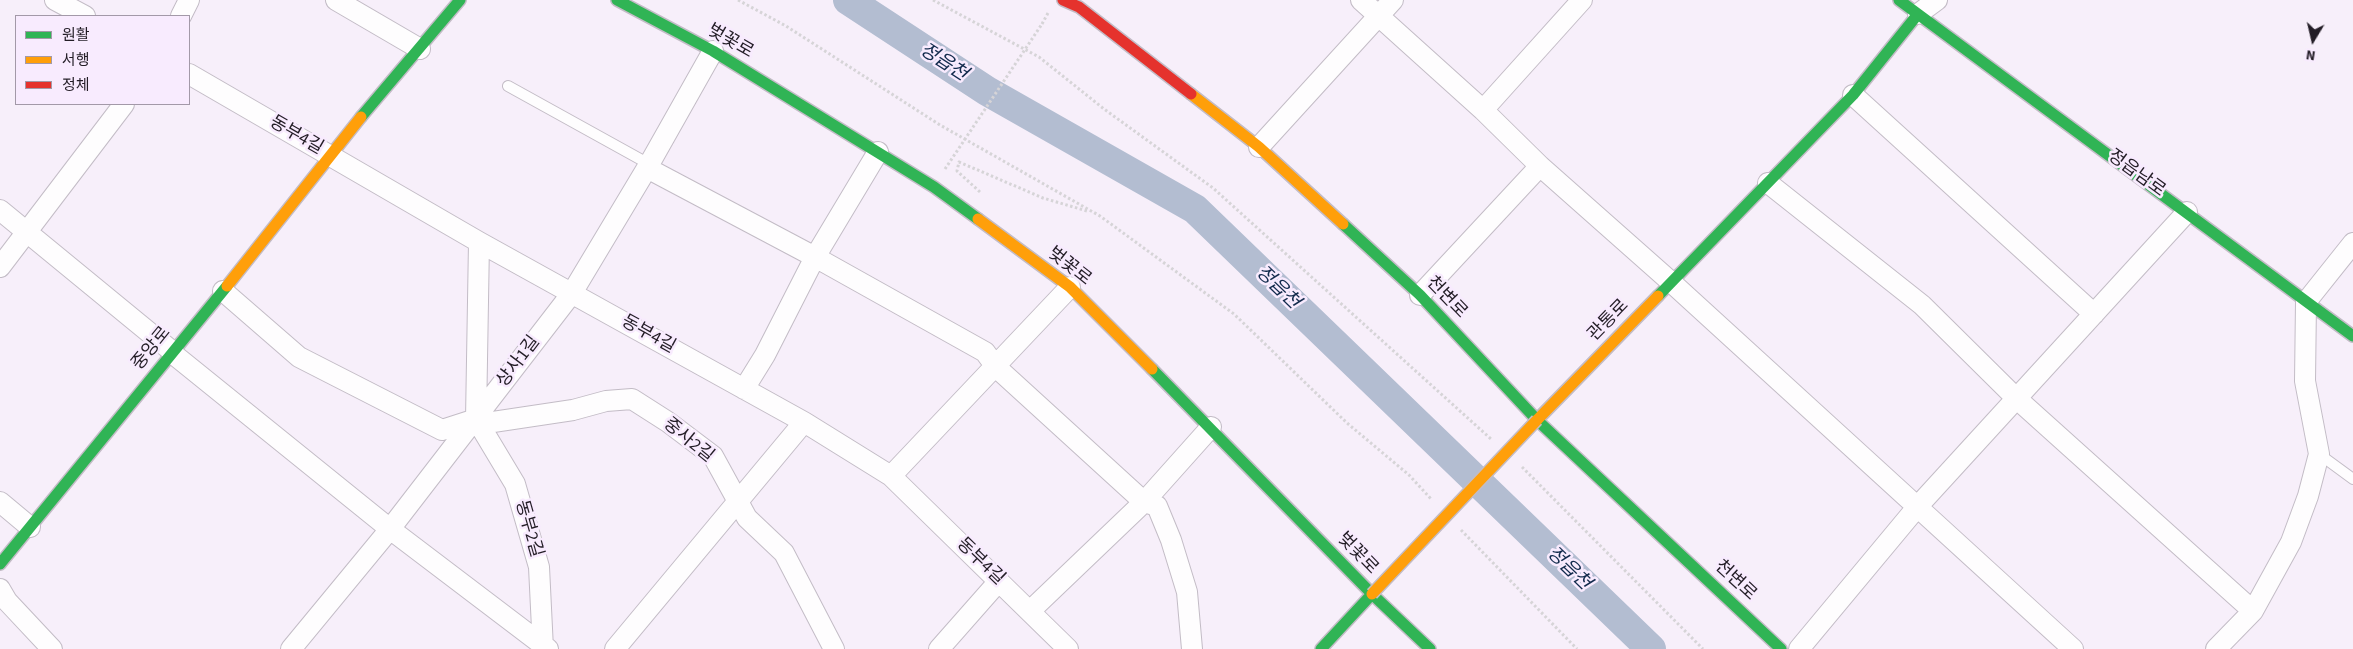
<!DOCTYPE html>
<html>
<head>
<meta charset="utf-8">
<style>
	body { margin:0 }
	#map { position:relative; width:2353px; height:649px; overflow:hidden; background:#f7effa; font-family:"Source Sans 3","Noto Sans KR",sans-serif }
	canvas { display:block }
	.legend { position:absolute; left:15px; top:15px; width:175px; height:90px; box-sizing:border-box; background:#f8ebfe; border:1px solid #a399a8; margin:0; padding:6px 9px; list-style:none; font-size:15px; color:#231d26 }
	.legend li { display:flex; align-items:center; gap:10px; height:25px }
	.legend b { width:25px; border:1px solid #a399a8 }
	.north { position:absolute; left:2288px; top:15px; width:50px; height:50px; -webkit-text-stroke:4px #f8ebfe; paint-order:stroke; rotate:189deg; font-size:14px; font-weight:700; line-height:20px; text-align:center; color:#231d26 }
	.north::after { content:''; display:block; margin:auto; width:18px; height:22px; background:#231d26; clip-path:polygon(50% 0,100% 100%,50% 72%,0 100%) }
</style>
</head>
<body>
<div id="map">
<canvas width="2353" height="649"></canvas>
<ul class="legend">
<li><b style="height:6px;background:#30b455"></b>원활</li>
<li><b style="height:6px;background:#ff9f0a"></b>서행</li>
<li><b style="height:6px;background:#e5322d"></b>정체</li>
</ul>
<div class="north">N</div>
</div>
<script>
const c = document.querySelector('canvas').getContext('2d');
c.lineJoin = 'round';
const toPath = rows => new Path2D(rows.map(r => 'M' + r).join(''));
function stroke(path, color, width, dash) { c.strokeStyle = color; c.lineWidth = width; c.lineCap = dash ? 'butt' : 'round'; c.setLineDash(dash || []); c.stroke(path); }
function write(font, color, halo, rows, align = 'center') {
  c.font = font + ' "Source Sans 3","Noto Sans KR",sans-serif'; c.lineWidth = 5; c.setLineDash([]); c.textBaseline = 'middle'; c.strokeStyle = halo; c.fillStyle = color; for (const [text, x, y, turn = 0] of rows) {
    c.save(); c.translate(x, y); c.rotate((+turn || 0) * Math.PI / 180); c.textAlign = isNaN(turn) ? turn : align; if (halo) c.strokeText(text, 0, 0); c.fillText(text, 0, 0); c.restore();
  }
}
const river = toPath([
	[848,0,987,91,1195,209,1651,649]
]);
const path = toPath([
	[738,0,786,26,940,125,1100,216,1234,314,1347,423,1409,475,1432,500],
	[933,0,1039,57,1104,109,1213,188,1491,439],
	[1042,24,1048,13],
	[980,192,957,171,959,162,1043,198,1087,211],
	[1522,467,1703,649],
	[1461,530,1577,649]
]);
const lane = toPath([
	[508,86,649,164],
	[2319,454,2353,479]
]);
const street = toPath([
	[55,0,85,16],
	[336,0,420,49],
	[1361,0,1483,110,1540,166,1671,282,2073,649],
	[1918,14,1937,0],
	[181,16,189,0],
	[189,74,479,242,804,422,891,476,1068,649],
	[1853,95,2094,314],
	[1483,110,1582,0],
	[1259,147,1393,0],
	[647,168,815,257,985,352,996,367,1144,502,1030,611],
	[1768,183,1922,305,2016,398,2253,611],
	[0,210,173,352],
	[0,267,124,104],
	[223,291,299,357,442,430,476,419,493,422,573,410,606,401,632,399,668,422,713,456,747,518,784,553,834,649],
	[1420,295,1540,166],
	[172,353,390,529,548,649],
	[744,389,765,355,815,257,878,152],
	[476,419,515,484,539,567,543,649],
	[476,419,479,242],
	[891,476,1070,287],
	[0,502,30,527],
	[0,589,7,601,52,649],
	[291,649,390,529,572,293,647,168,713,51],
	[615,649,804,422],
	[939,649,999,581],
	[1192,649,1187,592,1171,540,1157,506,1144,502,1211,427],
	[1799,649,1918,506,2187,212],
	[2216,649,2253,611,2291,542,2308,496,2319,454,2305,381,2306,302,2353,243]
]);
const fast = toPath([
	[617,0,713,51,934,187,978,219],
	[1899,0,2353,336],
	[361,117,460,0],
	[1343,224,1420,295,1537,420,1781,649],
	[1658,296,1853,95,1918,14],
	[1152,369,1372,594,1430,649],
	[0,564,227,286],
	[1321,649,1372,594]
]);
const slow = toPath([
	[1191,94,1259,147,1343,224],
	[978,219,1070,287,1152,369],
	[227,286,361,117],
	[1537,420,1658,296]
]);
const jam = toPath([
	[1063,0,1079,7,1191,94]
]);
const pathBridge = toPath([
	[945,169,1042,24]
]);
const slowBridge = toPath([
	[1372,594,1537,420]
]);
const streetNames = [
	["벚꽃로",730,42,30],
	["동부4길",296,136,30],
	["정읍남로",2136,174,36],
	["벚꽃로",1069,267,38],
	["천변로",1446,298,46],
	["관통로",1609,321,-46],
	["동부4길",648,335,29],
	["중앙로",152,349,-51],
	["상사1길",519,362,-53],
	["중사2길",688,441,39],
	["동부2길",528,529,74],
	["벚꽃로",1357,554,46],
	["동부4길",980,562,44],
	["천변로",1735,581,43]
];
const waterNames = [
	["정읍천",943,63,33],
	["정읍천",1277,288,44],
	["정읍천",1568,569,44]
];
stroke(river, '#b3bdd1', 30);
stroke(lane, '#c3bcc6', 12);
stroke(street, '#c3bcc6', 22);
stroke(fast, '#c3bcc6', 14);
stroke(slow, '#c3bcc6', 14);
stroke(jam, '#c3bcc6', 14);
stroke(path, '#d6d4d7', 3, [2.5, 2.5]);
stroke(lane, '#fefdfe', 10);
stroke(street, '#fefdfe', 20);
stroke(fast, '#30b455', 11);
stroke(slow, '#ff9f0a', 11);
stroke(jam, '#e5322d', 11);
stroke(slowBridge, '#c3bcc6', 14, []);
stroke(pathBridge, '#d6d4d7', 3, [2.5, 2.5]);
stroke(slowBridge, '#ff9f0a', 11);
write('18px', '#231d26', '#f8ebfe', streetNames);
write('italic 19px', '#132b4d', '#f8ebfe', waterNames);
</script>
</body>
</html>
